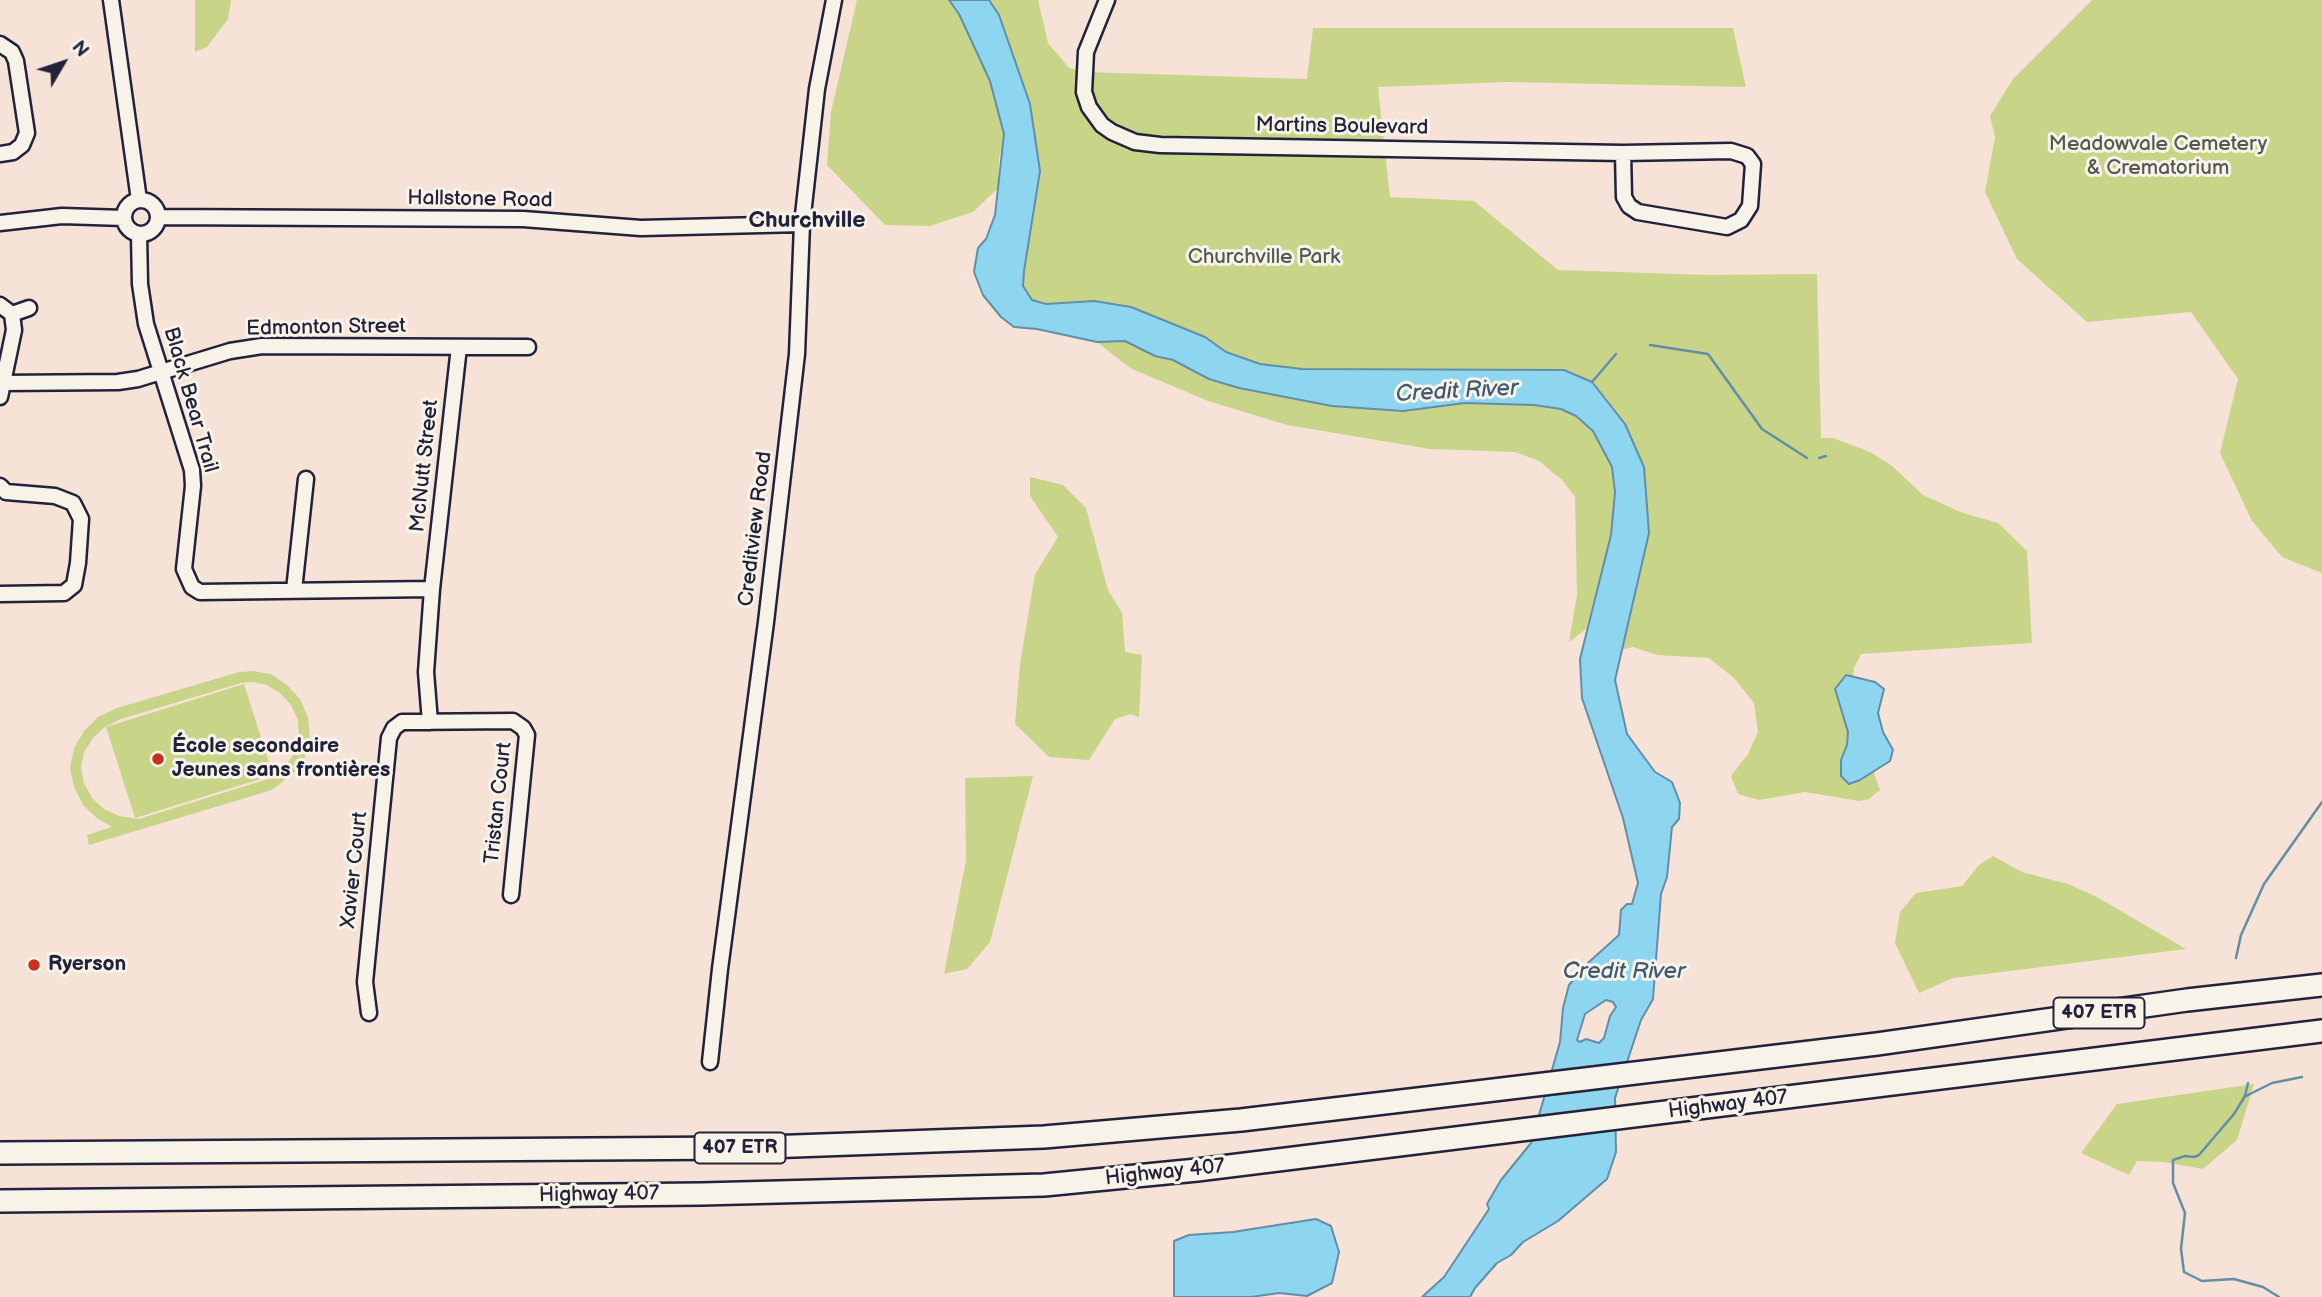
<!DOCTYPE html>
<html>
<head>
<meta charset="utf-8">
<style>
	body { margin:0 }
	#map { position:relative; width:2322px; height:1297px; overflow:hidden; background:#f6e2d7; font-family:"Balsamiq Sans",sans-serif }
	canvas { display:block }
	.north { position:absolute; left:28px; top:28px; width:70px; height:70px; -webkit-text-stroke:5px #f7f3e8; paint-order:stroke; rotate:51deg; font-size:19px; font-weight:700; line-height:28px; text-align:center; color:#22223b }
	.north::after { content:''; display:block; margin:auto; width:24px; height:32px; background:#22223b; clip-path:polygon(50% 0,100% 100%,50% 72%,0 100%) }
</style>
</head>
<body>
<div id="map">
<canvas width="2322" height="1297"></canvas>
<div class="north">N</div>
</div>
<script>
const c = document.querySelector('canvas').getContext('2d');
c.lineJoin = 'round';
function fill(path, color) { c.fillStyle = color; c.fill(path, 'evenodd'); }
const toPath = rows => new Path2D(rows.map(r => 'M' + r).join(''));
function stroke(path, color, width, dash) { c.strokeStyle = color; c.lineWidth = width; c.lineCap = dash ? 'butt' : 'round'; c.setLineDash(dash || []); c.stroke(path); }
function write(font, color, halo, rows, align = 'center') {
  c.font = font + ' "Balsamiq Sans",sans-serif'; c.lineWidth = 6; c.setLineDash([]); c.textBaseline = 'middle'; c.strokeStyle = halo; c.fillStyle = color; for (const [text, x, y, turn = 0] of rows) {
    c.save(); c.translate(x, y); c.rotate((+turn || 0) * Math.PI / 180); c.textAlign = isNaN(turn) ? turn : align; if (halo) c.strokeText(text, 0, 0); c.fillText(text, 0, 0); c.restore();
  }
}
const green = toPath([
	[195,0,231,0,228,19,207,47,195,52],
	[857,0,949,0,959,14,990,81,1004,134,999,159,998,188,973,212,930,226,885,225,827,165,831,112],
	[989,0,1038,0,1048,43,1069,68,1085,72,1307,79,1313,28,1733,28,1746,87,1507,82,1378,87,1390,197,1474,201,1558,270,1710,275,1817,274,1821,438,1833,438,1870,452,1891,465,1923,495,1963,513,1998,523,2027,551,2032,643,1861,654,1854,668,1852,688,1871,764,1880,790,1869,799,1859,801,1805,792,1759,800,1738,794,1731,776,1748,754,1758,732,1754,703,1734,678,1709,658,1657,655,1633,647,1621,650,1649,533,1647,512,1592,382,1564,370,1302,369,1260,364,1226,352,1205,337,1131,307,1046,304,1032,300,1023,286,1024,271,1040,171,1029,104,999,15],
	[2092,0,2322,0,2322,573,2282,557,2252,521,2220,453,2238,379,2191,312,2087,322,2017,259,1985,192,1995,137,1990,116,2013,79],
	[1125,341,1155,356,1173,360,1209,379,1239,388,1332,406,1403,411,1465,403,1534,405,1561,409,1576,416,1593,431,1612,467,1615,492,1611,535,1586,629,1569,642,1577,595,1575,497,1562,480,1539,461,1515,452,1430,449,1287,425,1208,401,1130,368,1097,342],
	[1030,477,1063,485,1086,508,1108,590,1122,613,1125,652,1142,655,1139,717,1131,714,1115,719,1089,760,1049,757,1015,724,1020,664,1035,574,1058,537,1030,496],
	[252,671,271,674,287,685,300,699,308,717,310,738,305,757,295,772,272,790,89,845,87,835,112,827,97,818,83,805,74,787,70,768,74,748,84,731,98,717,117,708,239,672],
	[252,682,267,685,280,693,291,705,298,720,299,737,295,752,286,765,276,774,268,779,139,819,119,816,104,809,92,798,84,783,81,768,84,752,93,738,105,727,121,719,241,683],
	[244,684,273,775,135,818,106,727],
	[1033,776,990,942,967,969,944,974,966,860,965,778],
	[1993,856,2022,872,2068,884,2095,896,2186,949,1953,978,1919,993,1895,943,1900,912,1916,893,1962,886,1979,865],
	[2254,1084,2237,1140,2203,1169,2164,1162,2137,1161,2129,1175,2081,1153,2117,1104]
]);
const water = toPath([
	[949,0,989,0,999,15,1030,104,1040,171,1024,271,1023,286,1032,300,1046,304,1094,301,1131,307,1205,337,1226,352,1260,364,1302,369,1564,370,1592,382,1625,424,1644,467,1649,533,1615,680,1627,734,1655,772,1672,782,1680,803,1679,819,1672,827,1667,877,1661,894,1653,999,1641,1020,1615,1098,1616,1152,1607,1179,1558,1221,1523,1242,1511,1255,1497,1263,1475,1288,1470,1297,1422,1297,1444,1277,1489,1209,1487,1204,1501,1180,1531,1143,1560,1042,1563,1008,1569,985,1589,962,1619,935,1621,910,1627,904,1632,904,1638,883,1623,818,1582,698,1580,659,1611,535,1615,492,1612,467,1593,431,1576,416,1561,409,1534,405,1465,403,1403,411,1332,406,1239,388,1209,379,1173,360,1155,356,1125,341,1097,342,1037,329,1014,327,1001,317,983,295,974,272,978,248,986,239,995,215,1004,134,990,81,959,14,949,0],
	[1606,1000,1613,1002,1616,1007,1610,1016,1604,1038,1599,1043,1586,1039,1580,1042,1577,1040,1585,1014,1606,1000],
	[1846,675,1875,682,1884,689,1878,713,1883,732,1893,750,1890,761,1860,780,1849,784,1841,776,1841,760,1847,745,1848,732,1835,689,1846,675],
	[1316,1219,1331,1226,1339,1252,1332,1283,1307,1296,1279,1293,1251,1297,1174,1297,1174,1241,1189,1235,1233,1232,1316,1219]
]);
const stream = toPath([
	[1650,345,1708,354,1762,429,1807,458],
	[1592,382,1616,354],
	[1819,458,1826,456],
	[2236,958,2241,935,2264,884,2322,802],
	[2248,1083,2245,1096,2234,1114,2199,1155,2194,1157,2185,1156,2173,1160,2173,1183,2185,1213,2181,1249,2184,1272,2202,1281,2234,1279,2263,1287,2279,1297],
	[2246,1096,2272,1083,2302,1077]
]);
const minor = toPath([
	[111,0,139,200],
	[1107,0,1086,52,1084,92,1089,107,1102,125,1112,132,1135,142,1160,145,1623,153,1731,151,1747,156,1753,164,1750,206,1741,220,1727,227,1638,212,1629,206,1624,197,1623,153],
	[0,44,12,52,16,61,27,133,22,145,13,152,0,154],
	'124 217a17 17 0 1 1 34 0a17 17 0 1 1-34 0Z',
	[158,217,523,219,641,228,802,224],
	[0,223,62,216,124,218],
	[139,234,140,284,146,324,192,470,193,486,184,569,192,587,200,592,432,589],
	[0,305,12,314,14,330,0,397],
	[12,314,29,308],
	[2,383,118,382,138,379,230,351,262,346,528,347],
	[0,486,6,492,55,496,73,503,81,519,78,563,74,585,64,593,0,594],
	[294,590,306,479],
	[430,722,426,672,432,589,459,347],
	[369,1013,365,982,389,738,394,728,402,722,513,721,523,728,527,735,511,895],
	[710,1062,720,969,766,622,797,354,802,224,817,89,834,0]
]);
const highway = toPath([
	[0,1153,739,1148,1044,1137,1241,1120,1477,1092,1877,1044,2187,1000,2322,985],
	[0,1201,702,1194,1044,1185,1197,1170,2322,1031]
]);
const markers = [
	[158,759,7,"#c8321e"],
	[34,965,7,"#c8321e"]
];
const shields = [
	[2099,1013,91],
	[740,1148,91]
];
const shieldNames = [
	["407 ETR",2099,1013],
	["407 ETR",740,1148]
];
const streetNames = [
	["Martins Boulevard",1342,127,1],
	["Hallstone Road",480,200,1],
	["Edmonton Street",326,328,-1],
	["Black Bear Trail",190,400,74],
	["McNutt Street",425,466,-84],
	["Creditview Road",756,529,-83],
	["Tristan Court",499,803,-84],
	["Xavier Court",355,870,-84],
	["Highway 407",1728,1105,-7],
	["Highway 407",1165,1173,-6],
	["Highway 407",599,1195,-1]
];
const parkNames = [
	["Meadowvale Cemetery",2158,145],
	["& Crematorium",2158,169],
	["Churchville Park",1264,258]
];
const poiNames = [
	["École secondaire",172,747],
	["Jeunes sans frontières",172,771],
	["Ryerson",48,965]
];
const neighbourhoodNames = [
	["Churchville",807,221]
];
const waterNames = [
	["Credit River",1457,392,-3],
	["Credit River",1624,972]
];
fill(green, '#c8d589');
fill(water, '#8ed6f0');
stroke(water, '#638ea8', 2);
stroke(stream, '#638ea8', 2.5);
stroke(minor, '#22223b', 19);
stroke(highway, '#22223b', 26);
stroke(minor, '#f7f3e8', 14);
stroke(highway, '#f7f3e8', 21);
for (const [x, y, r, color] of markers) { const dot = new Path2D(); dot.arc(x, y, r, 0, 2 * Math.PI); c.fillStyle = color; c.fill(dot); stroke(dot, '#f7f3e8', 2.5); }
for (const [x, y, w] of shields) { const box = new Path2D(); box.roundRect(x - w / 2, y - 15.5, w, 31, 5); c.fillStyle = '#f7f3e8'; c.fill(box); stroke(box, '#22223b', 2); }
write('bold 19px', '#22223b', null, shieldNames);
write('21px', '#22223b', '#f7f3e8', streetNames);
write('21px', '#545852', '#f7f3e8', parkNames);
write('bold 21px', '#22223b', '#f7f3e8', poiNames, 'left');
write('bold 23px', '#22223b', '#f7f3e8', neighbourhoodNames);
write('italic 23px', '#425871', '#f7f3e8', waterNames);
</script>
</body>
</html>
